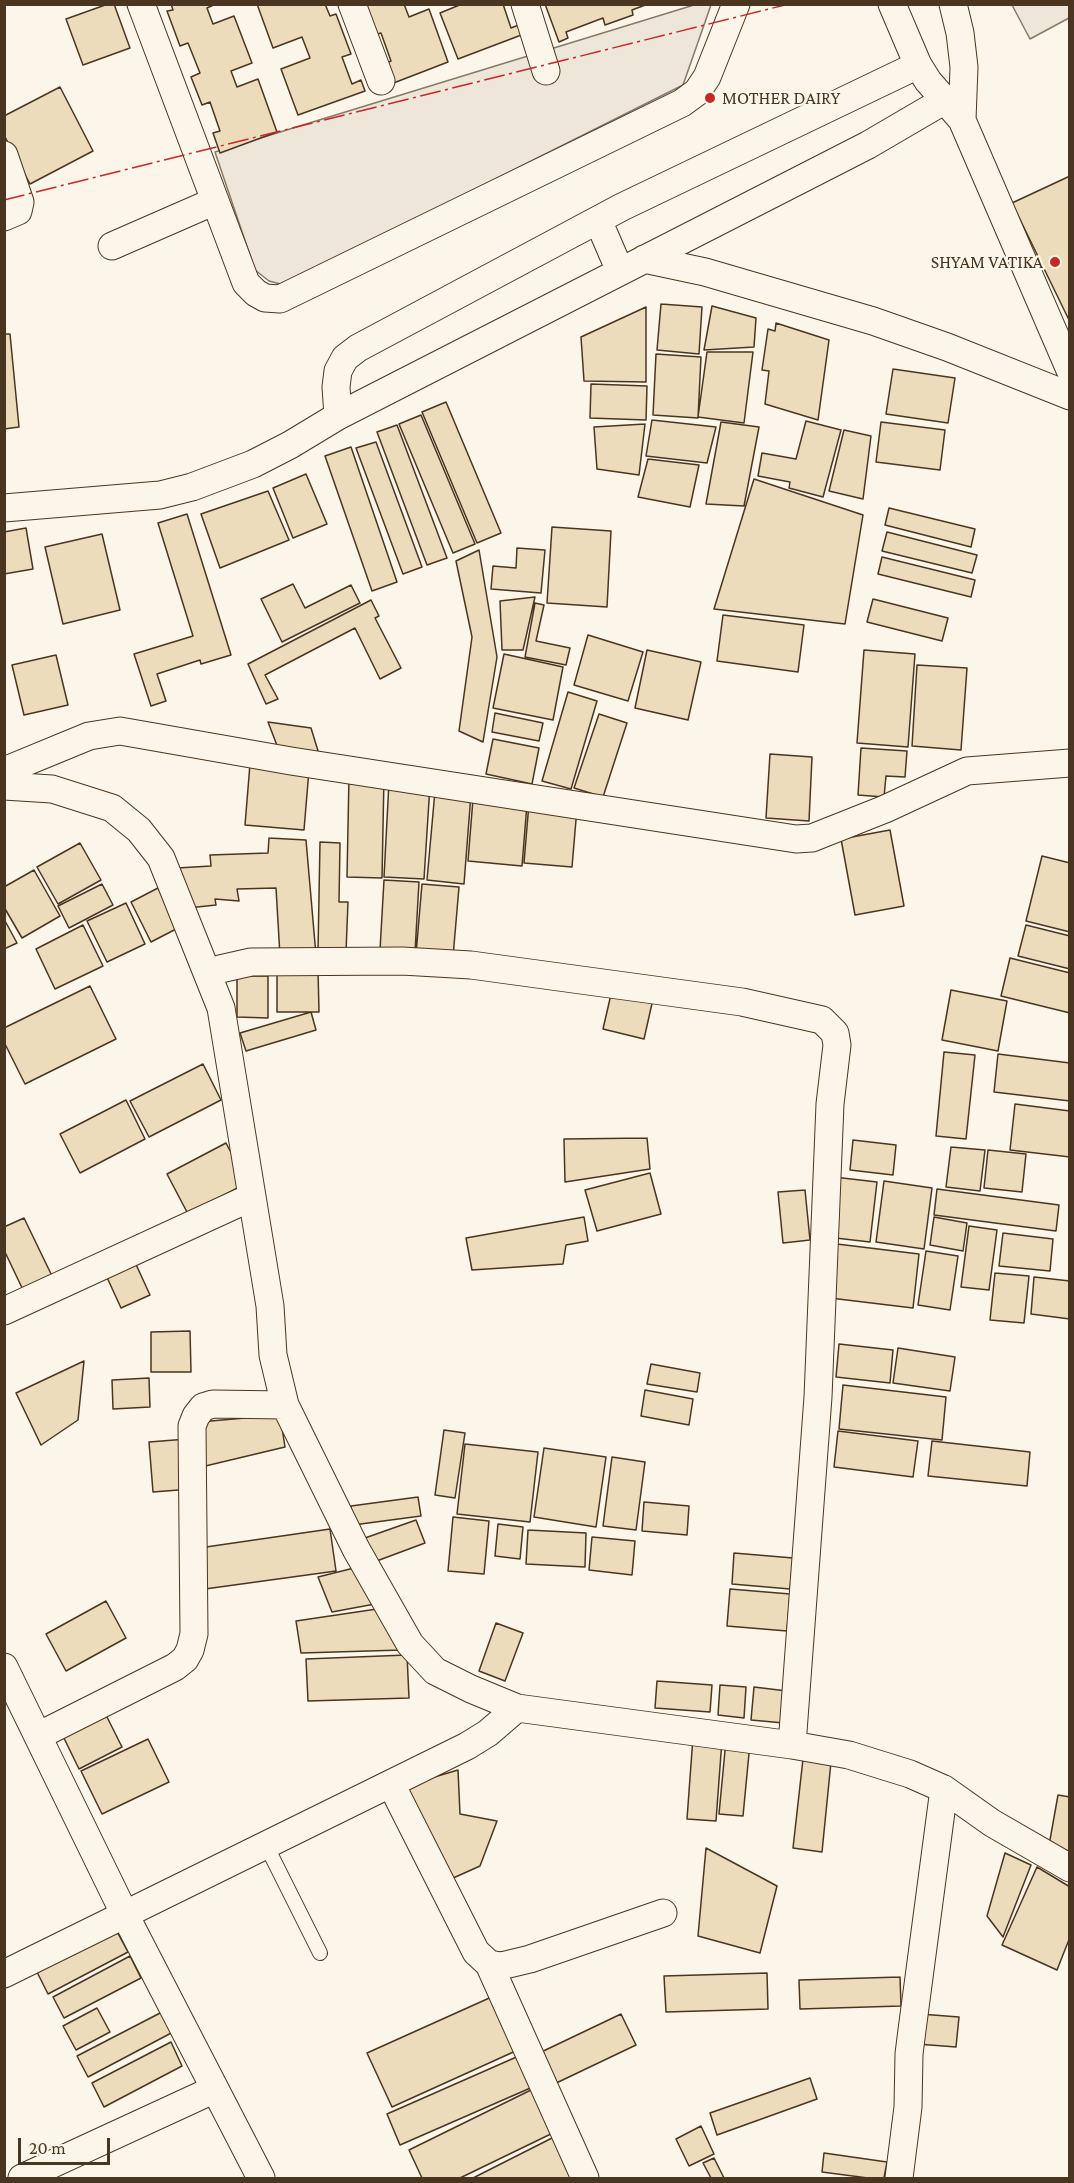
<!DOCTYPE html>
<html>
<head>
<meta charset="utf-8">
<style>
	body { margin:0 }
	#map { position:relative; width:1074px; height:2183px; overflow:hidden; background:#fbf6e9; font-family:"Crimson Pro",serif }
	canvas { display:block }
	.frame { position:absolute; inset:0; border:6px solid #4a3520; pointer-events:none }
	.scale { position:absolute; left:18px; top:2138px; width:92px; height:27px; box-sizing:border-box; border:3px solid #4a3520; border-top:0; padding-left:8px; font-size:18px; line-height:21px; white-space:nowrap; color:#4a3520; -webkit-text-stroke:4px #fbf6e9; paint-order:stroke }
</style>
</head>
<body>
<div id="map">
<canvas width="1074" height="2183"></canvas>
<div class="frame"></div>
<div class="scale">20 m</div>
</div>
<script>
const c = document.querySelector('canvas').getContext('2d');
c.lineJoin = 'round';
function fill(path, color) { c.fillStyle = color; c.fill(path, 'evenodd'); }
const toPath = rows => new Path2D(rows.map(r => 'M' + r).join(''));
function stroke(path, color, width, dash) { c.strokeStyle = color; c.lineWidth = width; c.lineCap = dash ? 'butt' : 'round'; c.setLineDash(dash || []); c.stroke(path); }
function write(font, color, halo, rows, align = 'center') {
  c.font = font + ' "Crimson Pro",serif'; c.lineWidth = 4.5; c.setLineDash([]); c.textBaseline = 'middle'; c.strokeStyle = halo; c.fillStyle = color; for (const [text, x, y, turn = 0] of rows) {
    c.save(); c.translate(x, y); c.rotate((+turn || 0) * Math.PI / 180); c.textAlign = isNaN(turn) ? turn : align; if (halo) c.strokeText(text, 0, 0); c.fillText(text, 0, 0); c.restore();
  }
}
const green = toPath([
	[694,5,711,5,683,85,284,285,269,281,255,270,215,152,694,5],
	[1012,5,1069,5,1069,18,1030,39,1012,5]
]);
const building = toPath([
	[108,4,114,4,130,48,83,65,66,19,108,4],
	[171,4,216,4,207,8,213,24,234,16,252,63,231,71,237,87,258,79,277,132,220,153,213,133,220,131,210,102,202,105,191,77,200,73,188,43,180,46,167,11,173,10,171,4],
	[257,4,325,4,330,16,336,14,351,54,342,57,352,84,361,80,365,91,298,115,281,69,310,58,302,37,273,48,257,4],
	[368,4,404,4,409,17,429,9,448,62,391,84,384,64,391,61,381,33,374,35,363,6,368,4],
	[462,4,503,4,511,28,521,24,524,34,458,59,440,13,462,4],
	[545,4,648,4,632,10,633,15,605,25,603,18,566,32,568,38,559,42,545,4],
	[60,87,93,151,30,184,4,135,4,116,60,87],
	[1070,176,1070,322,1012,203,1070,176],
	[661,304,702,307,699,354,657,350,661,304],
	[712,306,756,318,754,347,704,350,712,306],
	[646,307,646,382,584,381,581,337,646,307],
	[776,323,829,340,818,420,765,404,769,371,762,370,768,329,775,331,776,323],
	[4,334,10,334,19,427,4,429,4,334],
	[707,352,753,352,744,423,698,417,707,352],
	[656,354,701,357,698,418,653,415,656,354],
	[893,369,955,378,948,423,886,414,893,369],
	[591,384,647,386,646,420,590,418,591,384],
	[446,402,501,533,477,543,422,412,446,402],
	[421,415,475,544,453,553,399,424,421,415],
	[652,420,716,427,707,463,646,456,652,420],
	[806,421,841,430,823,497,789,488,790,482,758,476,762,453,796,459,806,421],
	[721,422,759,427,744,506,706,504,721,422],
	[881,422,945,430,940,470,876,462,881,422],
	[645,424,639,475,597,469,594,427,645,424],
	[397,425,447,558,427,565,377,432,397,425],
	[844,430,871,436,863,499,829,491,844,430],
	[376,442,422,567,403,574,356,448,376,442],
	[351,447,397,582,372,591,325,456,351,447],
	[648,459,699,465,690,507,638,497,648,459],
	[306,474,327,524,293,538,273,488,306,474],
	[754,479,863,515,845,624,714,609,754,479],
	[268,491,289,540,220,568,201,514,268,491],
	[889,508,975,529,971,547,885,525,889,508],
	[187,514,231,655,201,664,200,660,157,674,166,701,151,706,134,654,193,636,158,523,187,514],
	[552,527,611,531,607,607,547,603,552,527],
	[26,528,33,569,4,574,4,532,26,528],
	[887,532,977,555,972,573,882,551,887,532],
	[102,534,120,610,63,624,45,547,102,534],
	[517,548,545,550,541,593,491,589,493,566,516,568,517,548],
	[479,550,497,657,483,742,459,731,472,637,456,561,479,550],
	[882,557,975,580,971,597,878,574,882,557],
	[293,584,305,608,351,585,360,603,282,642,261,599,293,584],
	[535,597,523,650,502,650,500,601,535,597],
	[873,599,948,618,942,641,867,622,873,599],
	[371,600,379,616,375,618,401,668,380,679,355,628,265,675,278,699,266,704,248,664,371,600],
	[535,603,544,605,536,641,570,648,566,665,525,657,535,603],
	[723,615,804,625,798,672,717,661,723,615],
	[588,635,643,652,628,701,574,685,588,635],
	[647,650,701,662,688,720,635,708,647,650],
	[864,650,915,654,908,747,857,743,864,650],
	[504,654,563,667,553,720,493,708,504,654],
	[56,655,68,705,24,715,12,665,56,655],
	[917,665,967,668,961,750,912,746,917,665],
	[568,692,597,701,571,789,542,781,568,692],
	[495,713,543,723,539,741,492,732,495,713],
	[599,714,627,723,603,797,574,788,599,714],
	[268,722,311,728,319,754,278,748,268,722],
	[493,739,539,748,532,784,486,774,493,739],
	[861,748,907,751,905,777,886,776,884,797,858,795,861,748],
	[770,754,812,757,809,821,766,818,770,754],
	[250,764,309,770,304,830,245,825,250,764],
	[349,776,384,777,382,878,347,877,349,776],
	[389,782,430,785,424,879,384,877,389,782],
	[435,791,471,794,464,884,427,880,435,791],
	[473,799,527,804,522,866,468,861,473,799],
	[529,803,577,808,572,867,524,863,529,803],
	[890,830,904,906,855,915,841,839,890,830],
	[269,838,306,840,316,955,280,956,276,888,237,889,239,901,215,899,216,905,188,908,177,868,211,866,210,855,268,853,269,838],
	[320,842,340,843,339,902,348,902,346,952,318,951,320,842],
	[80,843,101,880,58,904,37,867,80,843],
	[1042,856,1070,863,1070,932,1026,921,1042,856],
	[34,870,60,916,22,938,4,907,4,887,34,870],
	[384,880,419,882,415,952,380,950,384,880],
	[102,884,113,905,69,928,58,906,102,884],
	[422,884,459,887,453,957,416,954,422,884],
	[158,888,178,928,151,942,131,902,158,888],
	[126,903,145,944,107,962,87,921,126,903],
	[4,919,17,943,4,949,4,919],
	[83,925,103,966,55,989,36,949,83,925],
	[1026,925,1070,936,1070,969,1018,956,1026,925],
	[1010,958,1070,973,1070,1013,1001,996,1010,958],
	[277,970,318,970,319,1012,277,1012,277,970],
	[237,976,268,976,268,1018,237,1017,237,976],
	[90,986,116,1039,25,1084,4,1042,4,1028,90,986],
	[612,990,653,999,644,1039,603,1029,612,990],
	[951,990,1007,1001,998,1051,942,1040,951,990],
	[311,1012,316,1030,246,1051,240,1033,311,1012],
	[944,1052,975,1055,966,1139,936,1136,944,1052],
	[998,1054,1070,1063,1070,1101,994,1092,998,1054],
	[203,1064,221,1100,149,1137,130,1101,203,1064],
	[126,1100,145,1139,80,1173,60,1134,126,1100],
	[1015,1104,1070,1111,1070,1157,1010,1150,1015,1104],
	[647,1138,650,1169,565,1182,564,1139,647,1138],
	[853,1140,896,1145,893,1175,850,1170,853,1140],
	[226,1143,247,1183,188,1214,167,1174,226,1143],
	[951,1147,985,1150,980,1191,946,1187,951,1147],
	[988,1150,1026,1154,1022,1192,984,1188,988,1150],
	[650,1173,661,1214,597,1231,585,1190,650,1173],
	[834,1177,877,1182,870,1242,827,1237,834,1177],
	[884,1181,932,1188,924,1249,876,1242,884,1181],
	[937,1189,1059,1205,1056,1231,934,1215,937,1189],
	[805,1190,810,1240,783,1243,778,1192,805,1190],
	[584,1217,588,1241,566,1245,563,1264,472,1270,466,1238,584,1217],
	[934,1217,967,1223,963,1251,930,1245,934,1217],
	[24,1218,53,1278,24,1292,4,1250,4,1227,24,1218],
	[969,1226,997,1230,989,1290,961,1287,969,1226],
	[1003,1233,1053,1239,1050,1271,999,1266,1003,1233],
	[837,1244,919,1254,913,1308,830,1298,837,1244],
	[926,1251,958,1256,950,1310,918,1305,926,1251],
	[134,1260,150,1295,121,1308,105,1273,134,1260],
	[995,1273,1029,1276,1024,1323,990,1320,995,1273],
	[1034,1277,1070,1281,1070,1319,1031,1314,1034,1277],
	[190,1331,191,1372,151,1372,151,1332,190,1331],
	[839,1344,893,1350,890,1383,836,1377,839,1344],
	[898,1348,955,1357,950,1391,893,1383,898,1348],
	[84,1361,78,1420,41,1445,16,1393,84,1361],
	[651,1364,700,1373,697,1392,647,1384,651,1364],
	[149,1378,150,1407,113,1409,112,1380,149,1378],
	[843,1385,946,1397,942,1440,839,1429,843,1385],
	[645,1390,693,1399,689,1425,641,1416,645,1390],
	[280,1415,285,1447,197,1468,199,1422,280,1415],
	[444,1430,465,1433,455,1498,435,1495,444,1430],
	[838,1431,918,1441,913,1477,834,1467,838,1431],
	[187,1439,191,1489,153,1492,149,1442,187,1439],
	[932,1441,1030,1452,1027,1486,928,1476,932,1441],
	[465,1444,538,1452,530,1522,457,1514,465,1444],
	[544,1448,606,1457,596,1527,534,1517,544,1448],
	[612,1457,645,1462,636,1530,603,1526,612,1457],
	[418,1497,421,1516,353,1525,351,1506,418,1497],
	[644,1502,689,1506,687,1535,642,1531,644,1502],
	[453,1517,489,1521,484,1574,448,1571,453,1517],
	[416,1520,425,1543,374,1562,365,1538,416,1520],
	[498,1524,523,1527,520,1559,495,1556,498,1524],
	[330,1529,336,1571,205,1589,199,1548,330,1529],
	[528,1530,586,1533,585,1567,526,1564,528,1530],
	[592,1537,635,1541,632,1575,589,1570,592,1537],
	[734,1553,793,1558,790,1589,732,1584,734,1553],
	[358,1567,375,1604,332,1612,318,1577,358,1567],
	[730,1589,790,1594,787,1631,727,1626,730,1589],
	[106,1601,126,1638,66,1671,46,1634,106,1601],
	[377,1609,402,1650,301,1653,296,1621,377,1609],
	[496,1623,523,1633,505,1681,479,1671,496,1623],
	[407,1655,409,1698,308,1701,306,1659,407,1655],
	[657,1681,712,1685,710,1712,655,1708,657,1681],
	[720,1685,746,1687,744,1718,718,1715,720,1685],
	[754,1687,787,1691,784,1723,751,1720,754,1687],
	[104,1711,122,1747,79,1769,61,1732,104,1711],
	[693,1737,722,1740,716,1821,687,1819,693,1737],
	[148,1739,169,1782,102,1814,81,1771,148,1739],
	[726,1740,750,1743,743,1816,719,1814,726,1740],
	[803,1759,831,1762,822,1852,793,1848,803,1759],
	[458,1770,460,1814,497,1821,480,1866,451,1879,404,1786,458,1770],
	[1058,1795,1070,1797,1070,1855,1048,1851,1058,1795],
	[706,1848,777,1886,760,1953,698,1936,706,1848],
	[1005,1853,1031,1865,1003,1937,987,1916,1005,1853],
	[1037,1867,1070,1887,1070,1937,1057,1970,1002,1945,1037,1867],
	[115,1928,128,1952,48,1994,36,1970,115,1928],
	[130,1956,141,1978,64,2018,53,1997,130,1956],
	[767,1973,768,2009,666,2012,664,1976,767,1973],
	[900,1977,901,2006,800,2009,799,1980,900,1977],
	[496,1995,520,2049,392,2107,367,2053,496,1995],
	[97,2008,110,2032,76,2050,63,2026,97,2008],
	[164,2011,175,2031,88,2077,77,2056,164,2011],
	[621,2014,636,2045,550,2086,535,2055,621,2014],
	[920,2014,959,2017,956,2047,917,2044,920,2014],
	[171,2042,182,2066,104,2107,92,2083,171,2042],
	[521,2055,535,2086,400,2145,387,2114,521,2055],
	[810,2078,817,2099,717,2135,710,2113,810,2078],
	[535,2088,557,2131,460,2178,422,2178,409,2150,535,2088],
	[701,2126,714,2154,689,2166,676,2139,701,2126],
	[556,2136,578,2178,473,2178,556,2136],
	[824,2153,887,2162,884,2178,868,2178,822,2172,824,2153],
	[714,2158,724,2178,711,2178,703,2163,714,2158]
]);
const service = toPath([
	[266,1845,320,1953]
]);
const minor = toPath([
	[141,4,246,283,256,293,265,298,280,299,682,103,697,92,707,77,736,4],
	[352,4,381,81],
	[525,4,546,71],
	[892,4,918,65,928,81,962,120,1070,370],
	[953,4,960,33,964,67,962,120],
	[4,155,20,202,18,211,4,217],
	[598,220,620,271],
	[112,246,215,201],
	[644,259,705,272,873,321,947,347,1070,396],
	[338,416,336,387,338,371,345,358,358,348,622,207,918,65],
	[4,508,160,495,192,487,253,464,290,445,338,416,868,145,945,100],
	[4,771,89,736,120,731,291,761,796,839,812,838,885,809,967,771,1070,763],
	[4,786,52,789,112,808,139,830,161,858,221,1008,270,1306,273,1355,285,1405,356,1549,410,1644,435,1671,471,1689,517,1708,792,1745,849,1755,910,1774,944,1789,992,1823,1070,1868],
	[207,972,251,962,402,961,471,965,742,1002,822,1020,835,1033,837,1045,830,1104,818,1397,792,1745],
	[4,1311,252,1197],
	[4,1667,125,1915,261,2178],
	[38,1736,175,1667,185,1659,190,1650,194,1634,192,1426,196,1416,203,1407,213,1404,285,1405],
	[391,1784,476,1952,489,1964,501,1966,530,1959,663,1913],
	[489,1964,585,2178],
	[4,1974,467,1746,488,1733,517,1708],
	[22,2178,215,2089],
	[899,2178,908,2107,909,2054,912,2030,944,1789]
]);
const power = toPath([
	[4,200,789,4]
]);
const markers = [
	[710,98,6,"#c62828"],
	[1055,262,6,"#c62828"]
];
const poiNames = [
	["MOTHER DAIRY",722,98],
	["SHYAM VATIKA",1043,262,"right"]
];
fill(green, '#ede6d9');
stroke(green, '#887966', 1.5);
fill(building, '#ecdcbc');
stroke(building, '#4a3520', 1.5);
stroke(service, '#4a3520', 16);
stroke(minor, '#4a3520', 29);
stroke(service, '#fbf6e9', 14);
stroke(minor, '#fbf6e9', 27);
stroke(power, '#c62828', 1.5, [21, 4.5, 3, 4.5]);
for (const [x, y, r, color] of markers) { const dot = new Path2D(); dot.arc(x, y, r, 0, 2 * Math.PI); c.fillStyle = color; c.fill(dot); stroke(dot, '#fbf6e9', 2); }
write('18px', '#4a3520', '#fbf6e9', poiNames, 'left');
</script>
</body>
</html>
